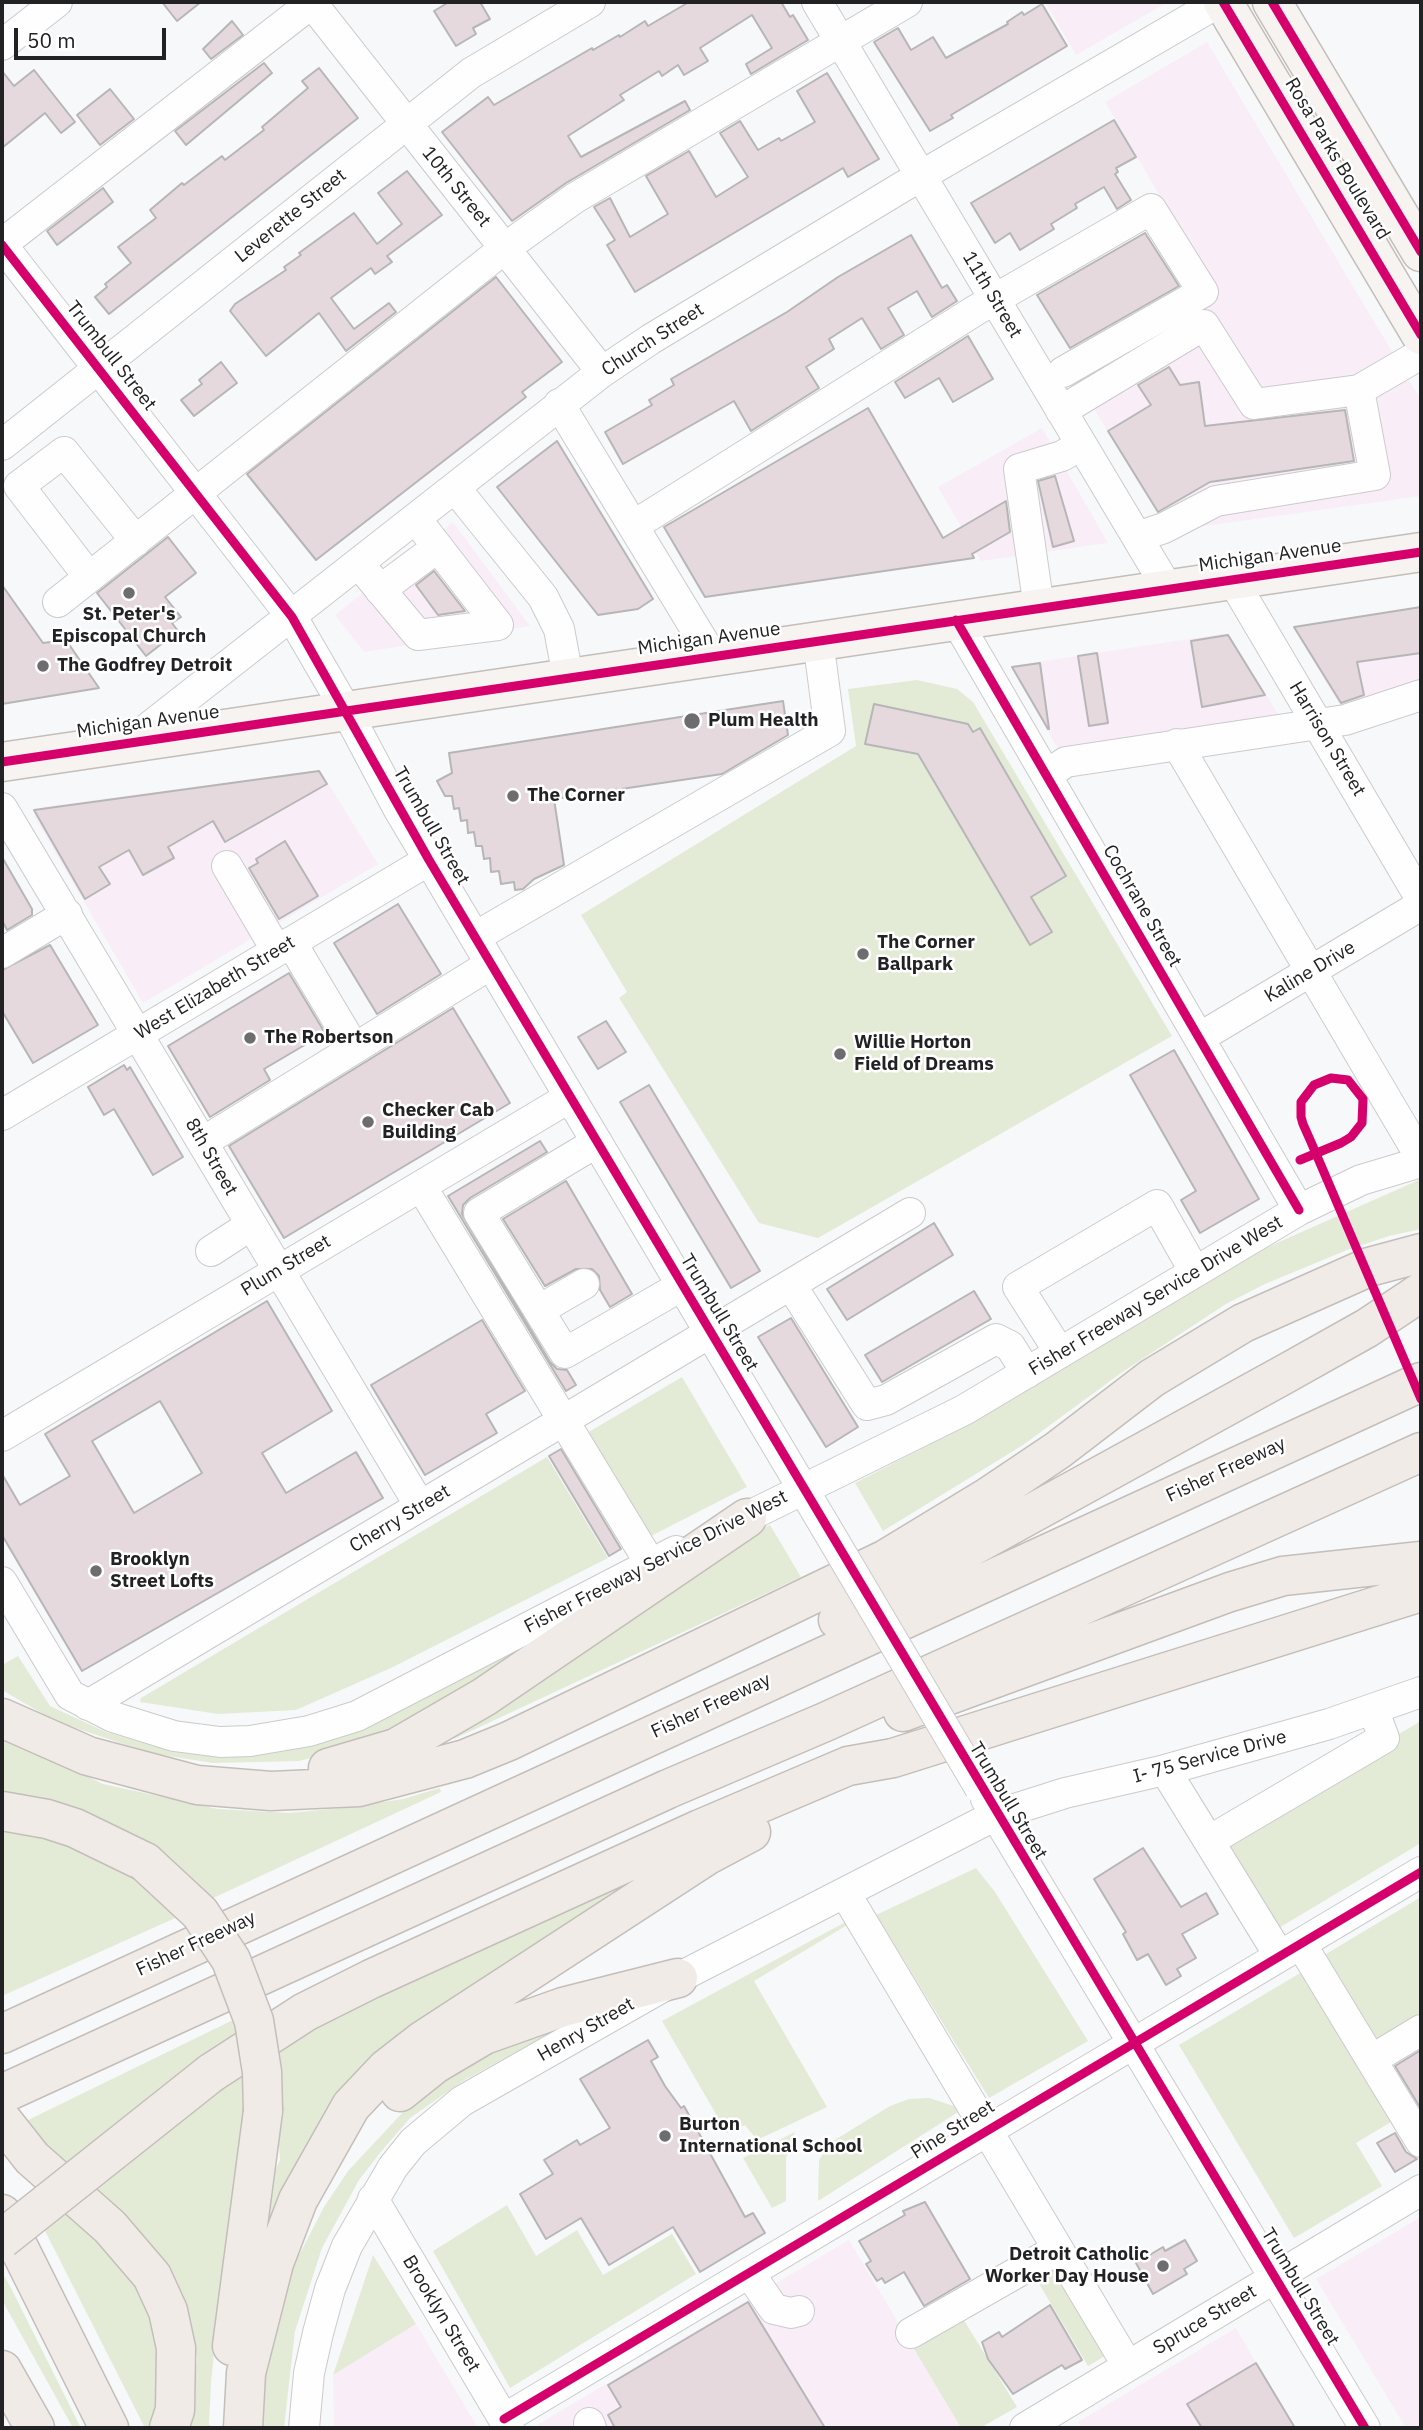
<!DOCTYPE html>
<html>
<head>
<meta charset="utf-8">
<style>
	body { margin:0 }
	#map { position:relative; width:1423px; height:2430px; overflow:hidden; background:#f7f8fa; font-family:"IBM Plex Sans",sans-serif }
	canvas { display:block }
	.frame { position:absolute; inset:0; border:4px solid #222224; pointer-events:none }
	.scale { position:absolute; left:14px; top:28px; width:152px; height:32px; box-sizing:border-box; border:4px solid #222224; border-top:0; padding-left:9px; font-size:21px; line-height:24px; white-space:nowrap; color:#222224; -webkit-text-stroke:5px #fff; paint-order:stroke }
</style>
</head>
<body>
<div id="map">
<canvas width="1423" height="2430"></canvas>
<div class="frame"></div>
<div class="scale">50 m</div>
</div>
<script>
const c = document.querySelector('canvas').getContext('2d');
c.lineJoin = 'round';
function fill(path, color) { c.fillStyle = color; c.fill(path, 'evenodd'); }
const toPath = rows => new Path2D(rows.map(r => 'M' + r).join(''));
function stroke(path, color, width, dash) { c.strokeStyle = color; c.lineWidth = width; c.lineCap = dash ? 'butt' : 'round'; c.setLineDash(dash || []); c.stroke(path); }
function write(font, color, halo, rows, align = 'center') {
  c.font = font + ' "IBM Plex Sans",sans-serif'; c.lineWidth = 5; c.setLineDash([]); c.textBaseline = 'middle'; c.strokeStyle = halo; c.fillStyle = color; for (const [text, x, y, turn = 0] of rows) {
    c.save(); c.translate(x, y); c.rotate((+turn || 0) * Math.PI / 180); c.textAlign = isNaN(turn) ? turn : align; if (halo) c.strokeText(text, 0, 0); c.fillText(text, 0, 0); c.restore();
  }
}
const commercial = toPath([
	[1045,2,1168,2,1076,55],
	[1207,42,1421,400,1421,496,1169,531,1074,376,1215,291,1105,102],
	[1042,428,1108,543,981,561,938,487],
	[453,522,530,626,364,652,335,615],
	[1421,607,1421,689,1345,714,1293,627],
	[1228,633,1281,719,1062,756,1011,666],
	[320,770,378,864,143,1003,34,816,43,807],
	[1421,2217,1421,2428,1406,2428,1316,2279],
	[849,2240,961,2428,532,2428],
	[416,2324,478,2428,334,2428,333,2375],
	[1236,2328,1294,2428,1081,2428,1078,2422]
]);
const green = toPath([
	[917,680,957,689,973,702,1172,1036,818,1238,759,1223,621,1001,619,998,627,992,581,915,856,746,848,689],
	[1421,1179,1421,1229,1389,1236,1347,1250,1265,1284,1226,1304,1121,1373,1023,1445,883,1531,855,1483,946,1436,1234,1262],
	[682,1377,747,1487,645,1539,582,1436],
	[547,1457,608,1558,393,1667,296,1710,218,1714,140,1702,141,1698],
	[770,1525,801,1577,454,1739,451,1732,742,1538],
	[575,1618,425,1717,343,1750,299,1761,213,1763,150,1753,55,1721,2,1690,2,1665,18,1656,50,1706,106,1732,150,1745,203,1754,236,1753],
	[1421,1721,1421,1843,1277,1929,1223,1838],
	[2,1734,103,1784,218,1809,289,1813,351,1807,403,1799,440,1788,441,1792,209,1900,2,1795],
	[2,1824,33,1830,129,1869,182,1915,2,1996],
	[671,1856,551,1947,280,2194,270,2221,261,2220,268,2171,276,2169,280,2160,272,2041],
	[976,1868,995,1892,1088,2041,989,2098,876,1915],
	[1421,1897,1421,2019,1376,2047,1321,1957],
	[853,1918,854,1921,754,1981,827,2107,757,2140,745,2125,727,2133,662,2021],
	[1307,1969,1396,2119,1356,2143,1382,2186,1294,2238,1179,2045],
	[592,2010,463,2081,410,2118,380,2153,359,2180,322,2248,295,2331,284,2428,256,2428,261,2387,284,2284,324,2207,348,2171,404,2111,452,2074,512,2041],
	[235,2019,240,2030,67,2163,22,2123],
	[245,2059,244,2142,224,2253,211,2383,209,2425,217,2428,184,2428,192,2401,197,2358,189,2313,166,2261,130,2222,86,2184],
	[929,2098,963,2109,818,2201,819,2160,830,2143,890,2106,909,2099],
	[795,2132,786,2158,786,2201,772,2208,743,2158],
	[507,2205,536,2256,577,2230,603,2275,672,2234,696,2274,510,2388,433,2251],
	[59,2209,124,2260,161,2340,156,2428,145,2428,40,2221],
	[373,2255,416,2324,333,2375],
	[1054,2259,1110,2353,1088,2366,1032,2272],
	[2,2272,12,2290,81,2428,73,2428,2,2300],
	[962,2317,1017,2407,980,2428,961,2428,911,2344]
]);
const building = toPath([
	[162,2,201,2,177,21,162,2],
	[449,2,480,2,490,19,473,28,476,34,456,46,434,11,449,2],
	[689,2,781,2,790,17,793,15,808,40,751,74,746,64,772,48,752,15,700,48,708,61,684,75,678,65,662,76,659,71,620,95,624,100,568,136,581,157,685,101,690,110,566,183,512,221,442,132,488,97,494,105,592,48,593,50,619,35,620,37,645,21,648,26,689,2],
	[1042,4,1067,46,951,115,953,118,930,131,874,42,898,28,911,50,933,37,946,58,1008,24,1007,22,1022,12,1024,15,1042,4],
	[232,21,243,35,211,59,203,49,232,21],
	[264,63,272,73,186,145,175,131,264,63],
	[319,68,358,118,109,314,95,297,107,287,105,284,131,263,118,247,156,218,150,210,182,183,184,185,222,156,225,160,264,130,262,127,308,88,302,81,319,68],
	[34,70,75,122,61,133,45,113,2,148,2,71,14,86,34,70],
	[827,73,879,159,848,177,843,168,635,292,607,245,615,240,594,207,610,198,630,237,668,214,646,176,689,151,716,197,748,177,720,133,740,121,758,150,779,138,781,141,815,122,797,91,827,73],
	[110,89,134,119,100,145,77,115,110,89],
	[1114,120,1136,157,1116,168,1118,172,1115,174,1131,200,1117,209,1104,187,1075,204,1077,208,1051,224,1054,229,1020,250,1010,233,995,243,971,203,1114,120],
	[407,171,442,215,387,256,392,262,375,274,371,268,331,298,354,329,389,303,396,312,346,351,319,313,266,356,230,311,235,304,286,270,284,267,301,255,299,253,354,213,377,244,402,224,378,193,407,171],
	[103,188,113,202,57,245,47,231,103,188],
	[1145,233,1179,286,1070,348,1037,295,1145,233],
	[911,235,942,288,947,285,957,301,932,317,917,291,888,308,904,335,881,349,862,318,829,339,834,349,806,367,819,388,751,431,734,401,623,464,605,432,652,405,649,400,674,385,671,379,787,312,838,277,911,235],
	[496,277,562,362,522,392,526,397,316,560,247,474,496,277],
	[968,336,993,379,953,402,939,378,905,398,895,382,968,336],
	[221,362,237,383,194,416,181,400,202,384,199,380,221,362],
	[1169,367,1180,385,1199,382,1205,426,1345,410,1354,461,1210,482,1158,512,1108,431,1151,405,1138,385,1169,367],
	[868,408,943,538,1006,501,1010,532,972,554,974,558,705,597,664,527,868,408],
	[557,441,653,599,638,609,598,615,497,487,557,441],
	[1055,476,1074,541,1053,547,1038,481,1055,476],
	[168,537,196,573,165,597,181,617,172,623,178,631,146,656,97,593,168,537],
	[434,571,465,611,438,615,416,585,434,571],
	[2,585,43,643,66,640,99,688,2,704,2,585],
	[1421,607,1421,653,1357,662,1364,695,1341,703,1294,627,1421,607],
	[1228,635,1265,695,1202,707,1191,641,1228,635],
	[1097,653,1108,723,1089,726,1078,656,1097,653],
	[1040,663,1049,729,1048,729,1012,667,1040,663],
	[783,701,788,735,722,774,554,799,564,865,534,879,523,889,515,890,514,882,501,884,499,871,491,872,490,858,484,859,482,846,476,846,474,832,468,833,467,820,461,821,459,808,454,809,452,796,445,796,437,781,452,773,449,753,783,701],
	[874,704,968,724,973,732,980,728,1066,876,1031,897,1052,932,1030,945,918,754,865,744,874,704],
	[319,771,327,784,225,842,213,821,168,847,174,858,143,875,129,850,99,867,110,884,85,899,34,810,319,771],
	[285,841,318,896,279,919,249,868,258,863,256,859,285,841],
	[2,857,32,909,32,915,7,930,2,920,2,857],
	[398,904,441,974,377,1014,334,943,398,904],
	[50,945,98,1025,33,1063,2,1011,2,970,50,945],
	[289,973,325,1033,264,1069,270,1080,210,1117,168,1046,289,973],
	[453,1008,510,1103,284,1238,229,1146,453,1008],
	[606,1021,626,1052,598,1069,578,1037,606,1021],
	[1174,1050,1259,1199,1200,1233,1181,1200,1196,1191,1130,1075,1174,1050],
	[124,1065,127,1070,130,1067,183,1157,153,1175,114,1109,104,1115,88,1087,124,1065],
	[649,1085,760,1271,731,1288,620,1102,649,1085],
	[540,1141,547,1152,470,1198,463,1205,462,1214,550,1362,557,1369,567,1370,576,1385,566,1391,448,1196,540,1141],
	[566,1181,632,1294,610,1307,600,1290,599,1276,592,1269,576,1269,545,1286,503,1219,566,1181],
	[934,1223,953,1255,847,1320,827,1289,934,1223],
	[974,1291,991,1319,882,1382,865,1355,974,1291],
	[267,1301,332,1411,262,1453,286,1493,356,1452,383,1498,82,1671,2,1535,2,1474,20,1505,70,1476,45,1434,267,1301],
	[160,1401,202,1473,134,1513,92,1441,160,1401],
	[791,1318,858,1427,826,1447,758,1337,791,1318],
	[482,1320,525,1391,486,1414,497,1433,425,1475,371,1385,482,1320],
	[561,1449,621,1549,609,1556,549,1456,561,1449],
	[1143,1848,1181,1907,1206,1893,1218,1914,1182,1934,1196,1958,1177,1969,1181,1976,1166,1985,1148,1954,1137,1960,1123,1934,1126,1932,1094,1879,1143,1848],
	[648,2040,658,2057,651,2061,665,2086,681,2108,684,2106,745,2217,753,2213,765,2233,700,2272,673,2227,609,2265,581,2218,546,2239,520,2194,553,2174,544,2160,577,2140,580,2145,610,2128,580,2079,648,2040],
	[1421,2050,1421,2109,1395,2066,1421,2050],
	[1395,2133,1406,2152,1417,2159,1395,2172,1377,2143,1395,2133],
	[925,2202,970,2279,924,2306,904,2272,885,2283,882,2278,877,2281,866,2264,871,2261,859,2241,905,2215,903,2211,925,2202],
	[1185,2240,1197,2261,1184,2269,1187,2274,1153,2294,1136,2263,1163,2247,1165,2251,1185,2240],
	[748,2302,825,2428,615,2428,608,2415,621,2407,608,2385,748,2302],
	[1050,2305,1082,2360,1065,2369,1062,2365,1013,2394,988,2359,982,2342,999,2332,1002,2337,1050,2305],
	[1256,2363,1295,2428,1202,2428,1187,2404,1256,2363]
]);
const minor = toPath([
	[311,2,602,372],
	[817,2,1168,589],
	[2,45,57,2],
	[2,244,313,2],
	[2,245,292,617,346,710,398,808,825,1526],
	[559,404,712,656],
	[1061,411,1204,325,1254,404,1359,390,1421,354],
	[2,445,471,73,590,2],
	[455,488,543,597,559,629,568,677],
	[633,526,976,310,1151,209,1203,292,1063,372],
	[1137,537,1164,528,1216,501,1375,475,1359,390],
	[359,564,418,635,498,625,416,519],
	[89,577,19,486,64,452,136,541],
	[1232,579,1421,899],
	[380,590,438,547],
	[58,602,505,248,575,198,907,2],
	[1039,608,1019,469,1062,456,1081,445],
	[956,620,1299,1210],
	[130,742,602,372,651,339,902,187,1219,2],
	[1177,744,1421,1158],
	[1046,775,1066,762,1345,720,1421,695],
	[2,808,420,1506],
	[227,866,277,951],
	[475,937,830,731,818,640],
	[291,942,354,1048],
	[2,953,67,914],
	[1199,1038,1421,905],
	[2,1115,429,860],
	[203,1142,491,964],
	[597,1142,479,1213,565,1353,683,1285],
	[421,1186,650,1563],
	[211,1251,251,1225],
	[791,1285,867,1405,886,1400,996,1339,1010,1346,1027,1373],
	[539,1310,584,1284],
	[1060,1353,1018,1287,1157,1205,1195,1272],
	[2,1436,570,1097],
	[727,1527,964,1410,1299,1210,1361,1180,1421,1162],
	[2,1582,70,1695,113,1717,174,1736,220,1742,250,1741,309,1731,357,1716,676,1551],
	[88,1705,910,1213],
	[1165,1770,1279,1955],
	[986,1799,1365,2428],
	[1209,1841,1384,1738,1373,1709],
	[845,1893,1128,2366],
	[1301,1944,1421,2142],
	[1373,2059,1421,2030],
	[373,2199,509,2428],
	[750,2274,774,2309,791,2313,799,2311],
	[911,2333,1058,2249],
	[504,2419,1421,1872],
	[589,2423,591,2428],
	[304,2428,309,2373,318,2333,330,2289,347,2246,393,2167,413,2142,462,2101,678,1978,996,1815,1065,1793,1165,1770,1329,1724,1421,1692],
	[1025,2428,1421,2190]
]);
const major = toPath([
	[1223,2,1421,335],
	[1272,2,1421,252],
	[2,762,1421,552]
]);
const highway = toPath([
	[838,1620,1285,1374,1367,1328,1421,1292],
	[903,1712,1230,1592,1283,1576,1421,1561],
	[2,1718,88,1756,197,1785,271,1791,359,1787,465,1759,509,1741,886,1559,988,1497,1058,1450,1152,1378,1243,1323,1369,1267,1421,1253],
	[328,1768,396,1748,484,1697,747,1518],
	[2,1811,47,1819,75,1828,145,1862],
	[2,2034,1421,1382],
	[211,2073,305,2012,371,1979,700,1829,848,1766,893,1758,1421,1592],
	[400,2092,435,2064,484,2035,563,2007,678,1978],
	[2,2094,668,1789,825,1722,1421,1452],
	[2,2120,32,2158,110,2227,152,2276,168,2311,176,2348,175,2410,169,2428],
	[2,2214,109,2428],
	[232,2346,263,2111],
	[2,2370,35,2428],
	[243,2428,246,2373,274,2263,298,2200,351,2106,386,2069,422,2041,706,1856,751,1832]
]);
const minorBridge = toPath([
	[825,1526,980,1788]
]);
const highwayBridge = toPath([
	[145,1862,200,1913,231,1960,254,2021,262,2072,263,2111],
	[2,2239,211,2073]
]);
const cycleway = toPath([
	[1223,2,1421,335],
	[1272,2,1421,252],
	[2,245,292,617,429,860,1365,2428],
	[956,620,1299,1210],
	[2,762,1421,552],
	[1300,1160,1341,1143,1351,1137,1362,1123,1363,1099,1348,1080,1331,1078,1314,1085,1301,1102,1301,1117,1303,1124,1311,1142,1421,1399],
	[504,2419,1421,1872]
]);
const markers = [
	[129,593,7,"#6d6d6f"],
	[43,666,7,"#6d6d6f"],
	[692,721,9,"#6d6d6f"],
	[513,796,7,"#6d6d6f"],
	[863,954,7,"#6d6d6f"],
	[250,1038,7,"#6d6d6f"],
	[840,1054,7,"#6d6d6f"],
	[368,1122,7,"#6d6d6f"],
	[96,1571,7,"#6d6d6f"],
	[665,2136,7,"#6d6d6f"],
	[1163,2266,7,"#6d6d6f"]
];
const streetNames = [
	["Rosa Parks Boulevard",1337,159,59],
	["10th Street",456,187,51],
	["Leverette Street",291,216,-39],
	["11th Street",992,295,59],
	["Church Street",653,340,-33],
	["Trumbull Street",111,356,52],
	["Michigan Avenue",1270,556,-8],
	["Michigan Avenue",709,639,-8],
	["Michigan Avenue",148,722,-8],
	["Harrison Street",1327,739,59],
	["Trumbull Street",431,826,60],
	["Cochrane Street",1142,906,60],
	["Kaline Drive",1310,972,-31],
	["West Elizabeth Street",215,988,-31],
	["8th Street",211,1157,60],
	["Plum Street",286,1266,-31],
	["Fisher Freeway Service Drive West",1156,1296,-31],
	["Trumbull Street",719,1313,59],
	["Fisher Freeway",1226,1470,-25],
	["Cherry Street",400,1519,-31],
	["Fisher Freeway Service Drive West",656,1562,-27],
	["Fisher Freeway",711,1706,-25],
	["I- 75 Service Drive",1210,1757,-15],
	["Trumbull Street",1008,1801,59],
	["Fisher Freeway",196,1944,-25],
	["Henry Street",586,2030,-30],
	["Pine Street",953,2130,-32],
	["Trumbull Street",1300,2287,59],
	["Brooklyn Street",441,2314,59],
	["Spruce Street",1205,2320,-31]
];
const poiNames = [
	["St. Peter's",129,615,"center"],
	["Episcopal Church",129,637,"center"],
	["The Godfrey Detroit",57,666],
	["Plum Health",708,721],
	["The Corner",527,796],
	["The Corner",877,943],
	["Ballpark",877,965],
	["The Robertson",264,1038],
	["Willie Horton",854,1043],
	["Field of Dreams",854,1065],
	["Checker Cab",382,1111],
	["Building",382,1133],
	["Brooklyn",110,1560],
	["Street Lofts",110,1582],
	["Burton",679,2125],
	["International School",679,2147],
	["Detroit Catholic",1149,2255,"right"],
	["Worker Day House",1149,2277,"right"]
];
fill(commercial, '#f9eef7');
fill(green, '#e3ebd6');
fill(building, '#e5d9de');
stroke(building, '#b6b6b7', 2);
stroke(minor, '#cbcbcd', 32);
stroke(major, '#c3beba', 41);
stroke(highway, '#c3beba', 41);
stroke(minor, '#fefefe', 30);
stroke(major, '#f6f3f1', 38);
stroke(highway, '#f1ebe7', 38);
stroke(minorBridge, '#cbcbcd', 32, []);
stroke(highwayBridge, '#c3beba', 41, []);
stroke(minorBridge, '#fefefe', 30);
stroke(highwayBridge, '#f1ebe7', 38);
stroke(cycleway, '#d6006c', 9);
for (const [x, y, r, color] of markers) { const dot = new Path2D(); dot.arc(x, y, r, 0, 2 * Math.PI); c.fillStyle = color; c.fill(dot); stroke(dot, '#fff', 2.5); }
write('19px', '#222224', '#fff', streetNames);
write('bold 19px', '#222224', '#fff', poiNames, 'left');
</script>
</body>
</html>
